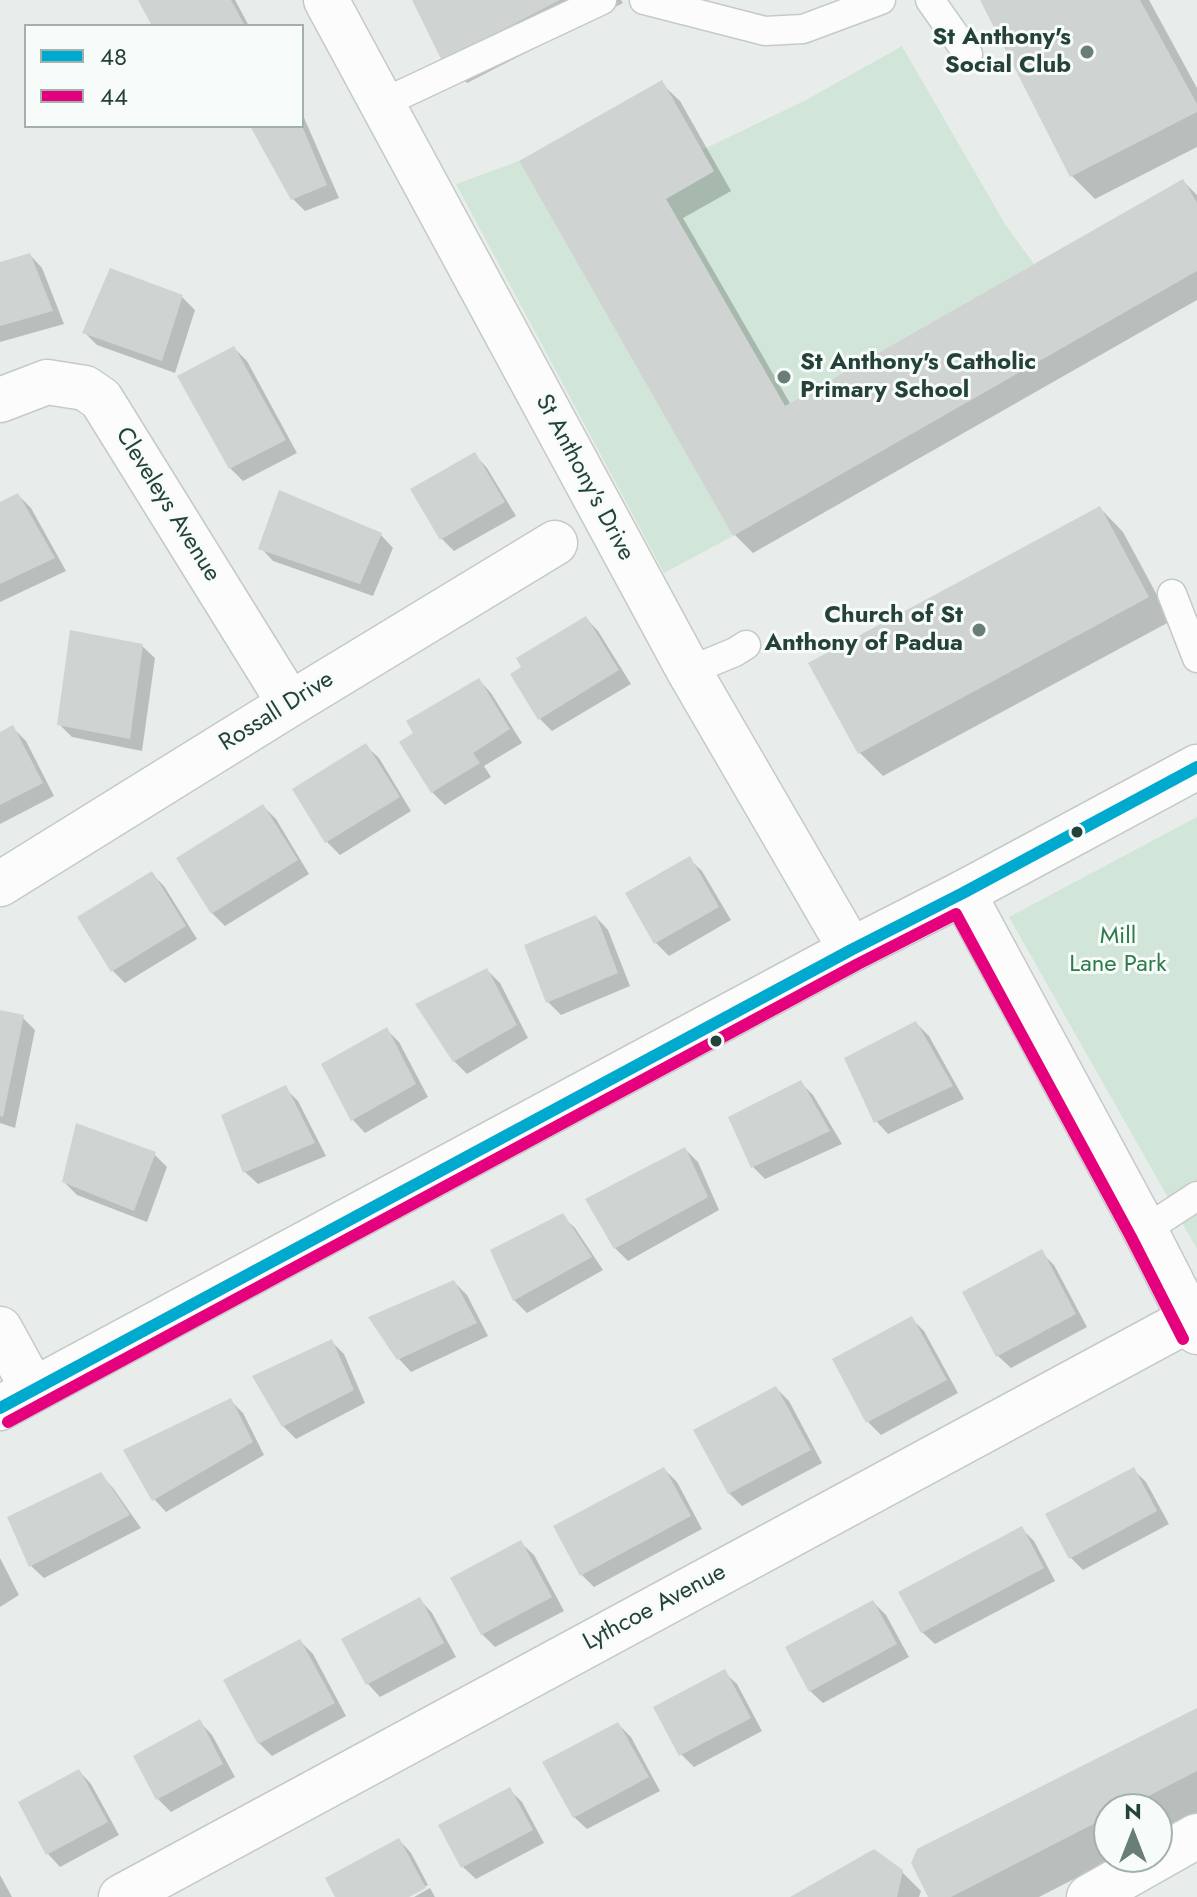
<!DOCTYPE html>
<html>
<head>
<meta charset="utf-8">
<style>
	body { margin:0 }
	#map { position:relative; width:1197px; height:1897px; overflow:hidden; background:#e8edeb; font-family:Jost,sans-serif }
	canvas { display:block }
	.legend { position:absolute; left:24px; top:24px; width:280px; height:104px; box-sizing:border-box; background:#f7fbf9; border:2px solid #a3b1ad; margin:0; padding:10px 14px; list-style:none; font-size:24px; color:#24423a }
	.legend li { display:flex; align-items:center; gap:16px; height:40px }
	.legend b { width:40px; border:2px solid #a3b1ad }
	.north { position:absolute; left:1093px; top:1793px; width:80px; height:80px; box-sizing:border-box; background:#f7fbf9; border:2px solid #a3b1ad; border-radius:50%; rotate:0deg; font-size:22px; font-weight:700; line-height:32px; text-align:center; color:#24423a }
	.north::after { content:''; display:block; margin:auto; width:28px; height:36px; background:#697e78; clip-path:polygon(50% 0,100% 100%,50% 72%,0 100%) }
</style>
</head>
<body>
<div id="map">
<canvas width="1197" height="1897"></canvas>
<ul class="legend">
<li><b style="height:10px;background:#00a9ce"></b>48</li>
<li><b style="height:10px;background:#e5007d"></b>44</li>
</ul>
<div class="north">N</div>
</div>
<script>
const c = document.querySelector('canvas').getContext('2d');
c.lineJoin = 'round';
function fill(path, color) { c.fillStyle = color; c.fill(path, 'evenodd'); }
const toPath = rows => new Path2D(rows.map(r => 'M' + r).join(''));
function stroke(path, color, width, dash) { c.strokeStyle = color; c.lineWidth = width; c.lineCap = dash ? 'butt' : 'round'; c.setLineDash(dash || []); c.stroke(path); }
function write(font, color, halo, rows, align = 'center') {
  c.font = font + ' Jost,sans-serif'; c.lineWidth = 6; c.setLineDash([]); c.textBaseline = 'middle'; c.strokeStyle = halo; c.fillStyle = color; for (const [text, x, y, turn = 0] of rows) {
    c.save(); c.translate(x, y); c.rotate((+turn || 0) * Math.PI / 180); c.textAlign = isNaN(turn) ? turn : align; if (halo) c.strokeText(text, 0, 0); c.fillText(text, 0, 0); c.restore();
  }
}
const green = toPath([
	[902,46,1005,224,1034,264,785,406,666,199,714,172,702,150,806,100],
	[519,161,733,536,664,573,456,184],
	[1197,817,1197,1249,1009,917]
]);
const shadow = toPath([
	[140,0,235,0,249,26,154,26],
	[414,0,621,0,623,3,467,83,444,60],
	[982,0,1149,0,1197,88,1197,147,1095,199,1072,176],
	[661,83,680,101,731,191,683,218,791,405,1183,181,1197,195,1197,300,753,553,734,534,521,162],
	[302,113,339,198,305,211,292,198,252,126,302,126],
	[30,255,42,268,64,324,0,342,0,264],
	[182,297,195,310,175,373,97,345,84,332],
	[234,348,247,361,297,453,243,481,230,468],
	[475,455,487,468,516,516,454,551,441,538],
	[18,495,31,508,66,571,0,602,0,504],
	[1100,508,1123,532,1171,621,883,776,859,752],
	[381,535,393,548,373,596,273,561,261,548],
	[586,618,598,631,631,684,552,731,539,718],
	[142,646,155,658,142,751,72,737,59,724],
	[479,680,491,693,522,743,484,766,491,777,445,805,432,792,416,734],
	[13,728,26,741,54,796,0,824,0,735],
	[366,746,379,758,411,811,340,855,327,842,295,790],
	[263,806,276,819,309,874,225,926,212,913],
	[689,859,702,871,731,920,669,956,656,943,627,894],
	[151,873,164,886,197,939,125,983,112,970],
	[596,917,608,930,630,986,561,1015,548,1002],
	[487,970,500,983,528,1038,467,1074,454,1061],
	[0,1012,22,1017,35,1030,15,1128,0,1123],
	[916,1023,929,1036,964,1099,888,1134,876,1121],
	[386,1029,399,1042,428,1097,365,1133,353,1120],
	[800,1082,813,1095,842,1144,765,1179,753,1167],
	[285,1088,298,1101,326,1156,258,1184,245,1172],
	[685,1149,698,1162,719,1210,628,1261,615,1248],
	[154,1154,167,1167,147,1222,77,1195,64,1182],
	[562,1216,575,1228,603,1270,527,1313,514,1300],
	[1041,1252,1054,1265,1087,1327,1011,1368,998,1356],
	[454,1282,467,1295,488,1336,411,1372,399,1359],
	[911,1318,924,1331,958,1393,881,1435,868,1422],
	[331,1341,344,1354,365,1403,296,1439,283,1426],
	[776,1388,789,1401,822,1463,742,1506,729,1493],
	[230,1400,243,1413,264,1455,166,1512,154,1499],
	[664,1469,677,1482,702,1529,594,1587,581,1574],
	[1133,1469,1146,1482,1169,1524,1083,1570,1070,1557],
	[101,1475,113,1488,141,1528,44,1578,31,1566],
	[1021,1528,1034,1541,1055,1581,935,1644,922,1632],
	[521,1543,534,1555,564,1611,495,1647,482,1634],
	[0,1558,19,1595,0,1607],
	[420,1600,432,1613,456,1657,380,1697,368,1684,344,1640],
	[873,1602,886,1615,909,1657,823,1703,810,1691],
	[300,1641,313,1654,346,1716,272,1756,259,1743],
	[724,1672,737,1684,762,1731,694,1767,681,1754],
	[1197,1710,1197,1816,1157,1836,1157,1809,1109,1809,1109,1857,1117,1857,1039,1897,930,1897],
	[200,1722,212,1735,235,1777,171,1812,158,1799,135,1756],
	[618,1724,631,1737,660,1791,587,1829,574,1817],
	[79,1771,91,1784,119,1835,60,1867,48,1854],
	[510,1790,522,1802,544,1843,476,1879,463,1867],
	[399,1840,411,1853,428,1885,405,1897,337,1897],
	[902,1872,921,1891,919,1897,794,1897],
	[0,1875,12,1897,0,1897],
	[430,1888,435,1897,414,1897]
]);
const building = toPath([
	[138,0,231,0,245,26,152,26],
	[412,0,560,0,442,61],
	[980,0,1140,0,1197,104,1197,112,1070,177],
	[662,80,714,171,666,199,785,406,1183,179,1197,203,1197,271,733,536,519,161],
	[250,126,302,126,327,185,291,200],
	[30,253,53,311,0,326,0,262],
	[110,268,183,295,162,361,82,333],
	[234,346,286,440,229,469,177,376],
	[475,452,505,502,440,540,410,489],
	[279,490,382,533,360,584,258,549],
	[18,493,55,558,0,584,0,502],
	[1100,506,1149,597,858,754,808,663],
	[586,616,619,670,538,720,510,674,521,667,516,658],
	[70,630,143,644,130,739,57,725],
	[479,678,510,729,473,753,480,763,431,793,399,742,413,733,406,721],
	[13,725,43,783,0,805,0,732],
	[366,743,400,797,325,843,292,789],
	[263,804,298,860,211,914,176,858],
	[690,856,719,907,654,944,625,893],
	[152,871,186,926,111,972,77,917],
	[596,915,618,973,546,1003,524,945],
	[487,968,517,1025,453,1062,415,1004],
	[0,1010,24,1015,3,1117,0,1116],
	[916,1021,953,1086,874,1123,844,1058],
	[387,1027,416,1084,351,1121,321,1064],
	[801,1080,830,1131,751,1168,728,1117],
	[286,1085,315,1143,243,1173,221,1115],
	[76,1123,156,1152,134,1211,62,1182],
	[685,1147,708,1197,614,1249,585,1199],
	[563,1213,592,1257,513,1301,490,1250],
	[1042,1249,1076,1314,996,1357,962,1292],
	[454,1280,477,1323,397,1360,368,1317],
	[912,1316,947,1380,866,1423,832,1359],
	[332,1339,354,1390,282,1427,252,1376],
	[776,1386,811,1450,728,1494,693,1430],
	[231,1398,253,1442,152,1501,123,1450],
	[664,1467,691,1516,580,1576,553,1526],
	[1134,1467,1157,1511,1069,1559,1045,1514],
	[101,1472,130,1515,29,1567,7,1517],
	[1022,1526,1044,1568,921,1633,898,1592],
	[521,1540,552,1597,481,1635,450,1578],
	[420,1597,444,1643,366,1685,341,1639],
	[873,1600,897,1644,809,1692,785,1647],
	[300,1639,335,1703,258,1744,223,1680],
	[725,1669,751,1718,679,1756,653,1707],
	[1197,1708,1197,1771,1123,1809,1109,1809,1109,1816,951,1897,928,1897,911,1863,917,1849],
	[200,1719,223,1764,156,1800,133,1756],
	[618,1722,649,1777,573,1818,542,1762],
	[79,1769,108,1822,46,1855,18,1802],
	[510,1787,533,1830,461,1868,438,1825],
	[399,1838,426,1888,409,1897,335,1897,325,1878],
	[874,1849,903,1870,897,1897,790,1897]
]);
const service = toPath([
	[644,0,765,31,803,29,881,0],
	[930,0,968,54],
	[381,104,602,0],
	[1172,594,1197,658],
	[689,671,735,652,746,645],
	[1145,1230,1197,1196]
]);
const minor = toPath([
	[326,0,689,671,851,950],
	[0,400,47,382,85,388,101,399,290,704],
	[0,884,290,704,555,543],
	[963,893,1145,1230,1197,1332],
	[0,1329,33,1389],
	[121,1897,1190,1319],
	[1089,1897,1197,1836]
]);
const tertiary = toPath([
	[0,1408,851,950,963,893,1197,767]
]);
const bus1 = toPath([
	[0,1408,851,950,963,893,1197,767]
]);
const bus2 = toPath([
	[8,1422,858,964,956,914,1131,1237,1183,1339]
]);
const markers = [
	[1087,52,8,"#697e78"],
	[784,377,8,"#697e78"],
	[979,630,8,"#697e78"],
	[1077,832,7,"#24423a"],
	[716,1041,7,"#24423a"]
];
const poiNames = [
	["St Anthony's",1071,38],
	["Social Club",1071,66],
	["St Anthony's Catholic",800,363,"left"],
	["Primary School",800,391,"left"],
	["Church of St",963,616],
	["Anthony of Padua",963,644]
];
const streetNames = [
	["St Anthony's Drive",584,478,62],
	["Cleveleys Avenue",167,505,58],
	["Rossall Drive",277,712,-32],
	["Lythcoe Avenue",655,1608,-28]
];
const parkNames = [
	["Mill",1118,937],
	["Lane Park",1118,965]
];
fill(green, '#d1e6d8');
fill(shadow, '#0003');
fill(building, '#cfd4d2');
stroke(service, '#c5cac8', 31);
stroke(minor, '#c5cac8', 47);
stroke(tertiary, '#c5cac8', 47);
stroke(service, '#fcfcfc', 28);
stroke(minor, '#fcfcfc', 44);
stroke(tertiary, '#fcfcfc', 44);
stroke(bus1, '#00a9ce', 12);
stroke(bus2, '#e5007d', 12);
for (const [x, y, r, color] of markers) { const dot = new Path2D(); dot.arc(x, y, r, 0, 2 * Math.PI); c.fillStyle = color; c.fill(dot); stroke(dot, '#f7fbf9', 3); }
write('bold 24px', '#24423a', '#f7fbf9', poiNames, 'right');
write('24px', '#24423a', '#f7fbf9', streetNames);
write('24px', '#2d7a4b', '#f7fbf9', parkNames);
</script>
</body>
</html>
